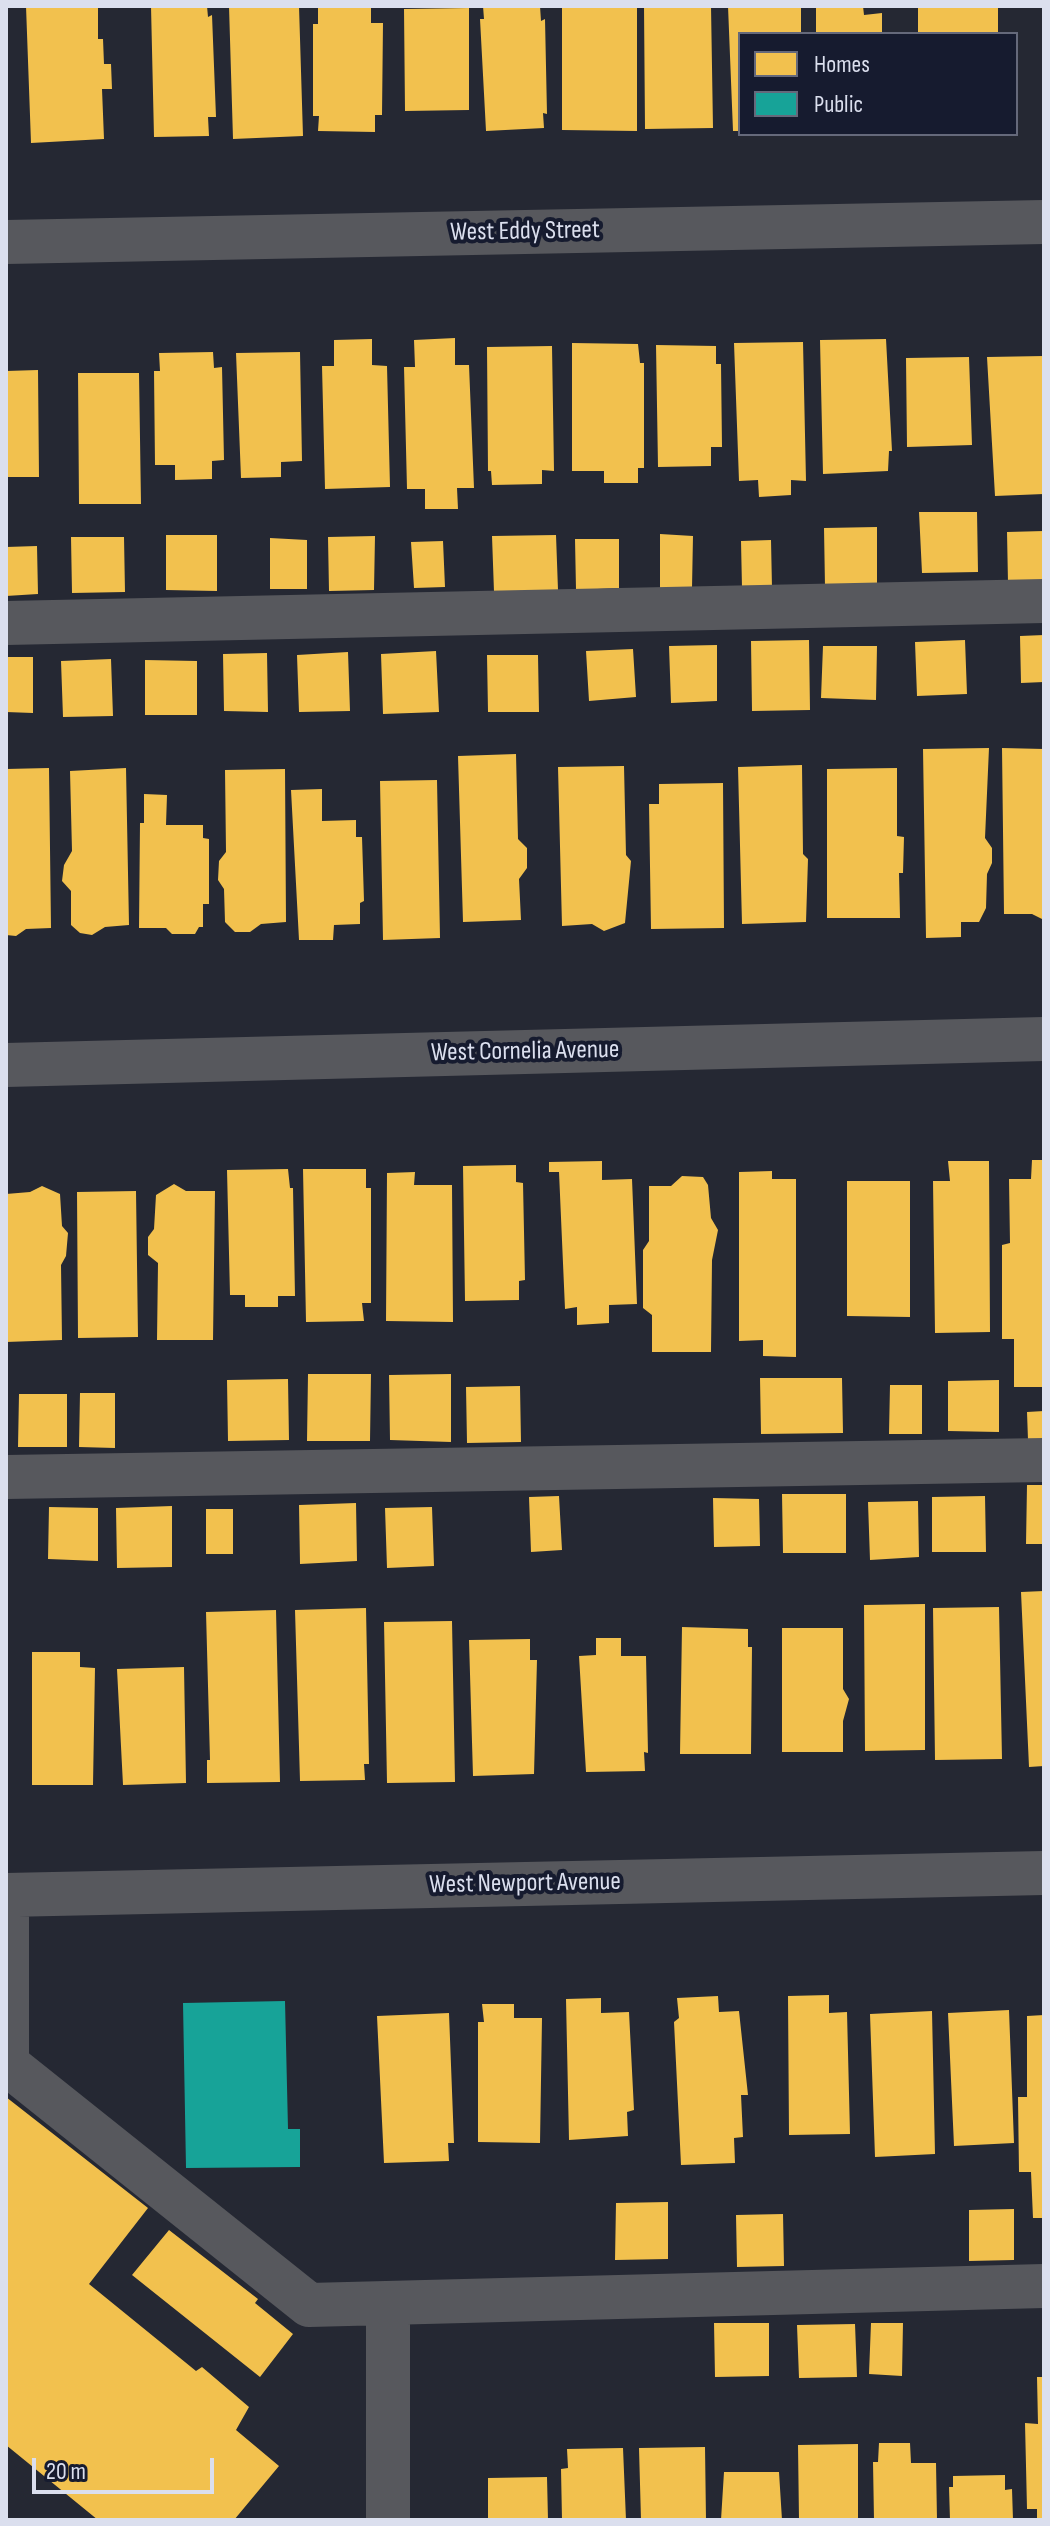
<!DOCTYPE html>
<html>
<head>
<meta charset="utf-8">
<style>
	body { margin:0 }
	#map { position:relative; width:1050px; height:2526px; overflow:hidden; background:#252833; font-family:"Sofia Sans Condensed",sans-serif }
	canvas { display:block }
	.frame { position:absolute; inset:0; border:8px solid #dbdfee; pointer-events:none }
	.legend { position:absolute; left:738px; top:32px; width:280px; height:104px; box-sizing:border-box; background:#161b2f; border:2px solid #65697b; margin:0; padding:10px 14px; list-style:none; font-size:24px; color:#dbdfee }
	.legend li { display:flex; align-items:center; gap:16px; height:40px }
	.legend b { width:40px; border:2px solid #65697b }
	.scale { position:absolute; left:32px; top:2458px; width:182px; height:36px; box-sizing:border-box; border:4px solid #dbdfee; border-top:0; padding-left:10px; font-size:24px; line-height:28px; white-space:nowrap; color:#dbdfee; -webkit-text-stroke:6px #161b2f; paint-order:stroke }
</style>
</head>
<body>
<div id="map">
<canvas width="1050" height="2526"></canvas>
<div class="frame"></div>
<ul class="legend">
<li><b style="height:22px;background:#f2c14e"></b>Homes</li>
<li><b style="height:22px;background:#17a398"></b>Public</li>
</ul>
<div class="scale">20 m</div>
</div>
<script>
const c = document.querySelector('canvas').getContext('2d');
c.lineJoin = 'round';
function fill(path, color) { c.fillStyle = color; c.fill(path, 'evenodd'); }
const toPath = rows => new Path2D(rows.map(r => 'M' + r).join(''));
function stroke(path, color, width, dash) { c.strokeStyle = color; c.lineWidth = width; c.lineCap = dash ? 'butt' : 'round'; c.setLineDash(dash || []); c.stroke(path); }
function write(font, color, halo, rows, align = 'center') {
  c.font = font + ' "Sofia Sans Condensed",sans-serif'; c.lineWidth = 8; c.setLineDash([]); c.textBaseline = 'middle'; c.strokeStyle = halo; c.fillStyle = color; for (const [text, x, y, turn = 0] of rows) {
    c.save(); c.translate(x, y); c.rotate((+turn || 0) * Math.PI / 180); c.textAlign = isNaN(turn) ? turn : align; if (halo) c.strokeText(text, 0, 0); c.fillText(text, 0, 0); c.restore();
  }
}
const homes = toPath([
	[26,6,98,6,98,39,103,39,104,64,111,64,112,89,102,89,104,139,31,143],
	[151,6,207,6,208,17,212,15,216,117,208,117,209,136,154,137],
	[229,6,299,6,303,136,233,139],
	[318,6,371,6,371,23,383,23,382,115,375,115,375,132,318,131,319,116,313,116,313,24,318,24],
	[483,6,540,6,541,21,545,19,547,114,543,113,544,128,486,131,480,19,484,19],
	[562,6,637,6,637,131,562,130],
	[644,6,711,6,713,128,645,129],
	[728,6,801,6,801,34,740,34,740,131,733,131],
	[816,6,863,6,864,15,882,13,882,34,816,34],
	[918,6,998,6,998,34,918,34],
	[469,8,469,110,405,111,404,9],
	[455,338,455,365,469,365,474,488,457,488,458,509,425,509,425,489,407,489,404,367,415,367,414,340],
	[372,339,372,365,387,366,390,487,325,489,322,366,334,366,334,340],
	[886,339,892,451,889,451,888,471,823,474,820,340],
	[803,342,806,481,791,480,791,495,759,497,758,480,739,481,734,343],
	[572,343,638,344,640,363,644,363,644,468,638,468,638,483,604,483,604,471,572,471],
	[656,345,716,346,716,364,721,364,722,447,711,447,711,466,658,467],
	[552,346,554,471,542,470,542,484,492,485,491,471,488,471,487,347],
	[213,352,214,368,222,367,224,460,212,461,212,479,175,480,175,465,155,465,154,371,160,371,159,353],
	[300,352,302,461,281,462,281,477,241,478,236,353],
	[1044,356,1044,494,995,496,987,357],
	[969,357,972,445,907,447,906,358],
	[38,370,39,477,6,477,6,371],
	[78,373,139,373,141,504,79,504],
	[919,512,977,512,978,572,922,573],
	[877,527,877,588,825,587,824,528],
	[1044,531,1044,582,1008,583,1007,532],
	[660,534,693,536,692,588,660,588],
	[166,535,217,535,217,591,166,590],
	[556,535,558,590,494,592,492,536],
	[375,536,374,590,329,591,328,537],
	[71,537,124,537,125,592,72,593],
	[270,538,307,540,307,589,270,589],
	[575,539,619,539,619,588,576,590],
	[771,540,772,588,742,588,741,541],
	[443,541,445,587,414,588,411,542],
	[37,546,38,594,6,596,6,547],
	[1044,635,1044,682,1021,683,1020,636],
	[809,640,810,710,752,711,751,641],
	[965,640,967,694,917,696,915,642],
	[717,645,717,701,671,703,669,646],
	[823,646,877,646,876,700,821,698],
	[633,649,636,697,589,701,586,651],
	[436,651,439,712,383,714,381,654],
	[348,652,350,711,299,712,297,655],
	[267,653,268,712,224,711,223,654],
	[487,655,538,655,539,712,488,712],
	[6,657,33,657,33,713,6,712],
	[111,659,113,716,63,717,61,661],
	[145,660,197,661,197,715,145,715],
	[989,748,985,838,992,848,992,863,987,874,986,908,979,922,961,922,961,937,926,938,923,749],
	[1002,748,1044,749,1044,920,1032,914,1004,914],
	[516,754,518,839,527,848,527,868,519,879,521,920,463,922,458,756],
	[802,765,803,854,808,859,806,922,742,924,738,767],
	[624,766,626,855,631,861,625,923,604,931,592,924,562,926,558,767],
	[49,768,51,928,26,929,16,936,6,935,6,769],
	[126,768,129,925,105,927,92,935,80,933,71,925,71,891,62,881,64,865,72,851,70,771],
	[897,768,897,836,904,837,903,873,899,873,900,918,827,918,827,769],
	[285,769,286,922,261,924,250,932,235,932,225,922,224,889,218,880,219,861,226,852,225,770],
	[437,780,440,938,383,940,380,781],
	[723,783,724,928,651,929,649,804,659,804,659,784],
	[322,789,322,821,356,820,356,837,362,837,364,901,360,903,360,924,334,925,333,940,299,940,291,790],
	[144,794,167,795,166,825,203,825,203,838,209,839,209,904,203,904,203,927,199,927,195,934,172,934,166,928,139,928,140,823,144,823],
	[1032,1160,1044,1160,1044,1387,1014,1387,1014,1339,1002,1339,1002,1245,1010,1243,1009,1179,1031,1179],
	[602,1161,602,1180,632,1179,637,1304,609,1305,609,1323,577,1325,577,1307,565,1309,559,1172,549,1172,549,1162],
	[948,1161,989,1161,990,1332,935,1333,933,1181,950,1181],
	[516,1165,516,1182,523,1183,525,1280,519,1281,519,1300,465,1301,463,1166],
	[288,1169,290,1188,293,1188,295,1296,278,1296,278,1307,245,1307,245,1295,230,1295,227,1170],
	[303,1169,366,1169,366,1188,371,1188,371,1303,362,1303,364,1321,306,1322],
	[772,1171,772,1179,796,1179,796,1357,763,1356,763,1340,739,1341,739,1172],
	[415,1172,414,1185,452,1185,453,1322,386,1321,387,1173],
	[682,1176,703,1177,708,1185,711,1218,718,1230,712,1260,711,1352,652,1352,652,1315,643,1308,643,1250,649,1241,649,1186,671,1186],
	[847,1181,910,1181,910,1317,847,1316],
	[174,1184,186,1191,215,1191,213,1340,157,1340,158,1263,148,1255,148,1237,154,1229,156,1195],
	[42,1186,60,1194,62,1226,68,1233,66,1256,61,1265,62,1340,6,1342,6,1194,30,1192],
	[136,1191,138,1337,78,1338,77,1192],
	[308,1374,371,1374,370,1441,307,1441],
	[451,1374,451,1442,390,1440,389,1375],
	[760,1378,842,1378,843,1433,761,1434],
	[288,1379,289,1440,228,1441,227,1380],
	[999,1380,999,1432,948,1431,948,1381],
	[890,1385,922,1385,922,1434,889,1434],
	[520,1386,521,1442,467,1443,466,1387],
	[80,1393,115,1393,115,1448,79,1447],
	[19,1394,67,1394,67,1447,18,1447],
	[1044,1411,1044,1439,1028,1440,1027,1412],
	[1027,1485,1044,1485,1044,1544,1026,1544],
	[782,1494,846,1494,846,1553,783,1553],
	[559,1496,562,1550,531,1552,529,1497],
	[985,1496,986,1552,932,1552,932,1497],
	[713,1498,759,1499,760,1546,714,1547],
	[918,1501,919,1557,870,1560,868,1502],
	[356,1503,357,1561,300,1564,299,1505],
	[172,1506,172,1567,117,1568,116,1508],
	[49,1507,98,1508,98,1561,48,1559],
	[432,1507,434,1566,387,1568,385,1508],
	[206,1509,233,1509,233,1554,206,1554],
	[1044,1591,1044,1766,1029,1767,1021,1592],
	[925,1604,925,1750,865,1751,864,1605],
	[999,1607,1002,1759,935,1760,933,1608],
	[366,1608,369,1764,364,1764,365,1780,300,1781,295,1610],
	[276,1610,280,1782,207,1783,207,1760,210,1760,206,1612],
	[452,1621,455,1782,387,1783,384,1622],
	[682,1627,748,1629,748,1647,752,1647,751,1754,680,1754],
	[782,1628,843,1628,843,1689,849,1699,843,1721,843,1752,782,1752],
	[596,1638,621,1638,621,1656,646,1656,648,1753,644,1752,645,1771,586,1772,579,1656,596,1655],
	[530,1639,530,1660,537,1660,534,1774,473,1776,469,1640],
	[32,1652,80,1652,80,1667,95,1668,93,1785,32,1785],
	[184,1667,186,1783,123,1785,117,1669],
	[829,1995,829,2013,847,2012,850,2134,789,2135,788,1996],
	[718,1996,719,2012,739,2011,748,2095,741,2095,743,2137,734,2138,735,2163,681,2165,674,2022,679,2018,677,1998],
	[601,1998,601,2013,629,2012,634,2110,627,2112,628,2136,569,2140,566,1999],
	[482,2004,514,2004,514,2018,542,2018,540,2143,478,2142,478,2022,484,2022],
	[1009,2010,1014,2143,954,2146,948,2013],
	[932,2011,935,2154,875,2157,870,2014],
	[449,2013,454,2143,448,2143,449,2161,384,2163,377,2016],
	[1044,2015,1044,2218,1033,2218,1031,2172,1019,2172,1018,2097,1027,2097,1027,2016],
	[6,2097,148,2208,89,2284,196,2371,202,2367,249,2407,236,2430,279,2466,234,2520,98,2520,6,2445],
	[668,2202,668,2259,615,2260,616,2203],
	[1014,2209,1014,2260,969,2261,969,2210],
	[783,2214,784,2266,737,2267,736,2215],
	[169,2230,258,2299,255,2303,293,2334,260,2377,132,2275],
	[714,2323,769,2323,769,2376,715,2377],
	[871,2323,903,2323,902,2376,869,2374],
	[855,2324,857,2377,799,2378,797,2325],
	[1037,2377,1044,2377,1044,2520,1037,2520,1037,2509,1027,2509,1025,2423,1038,2424],
	[879,2443,910,2443,911,2463,936,2463,937,2520,874,2520,873,2462,878,2462],
	[858,2444,858,2520,799,2520,798,2445],
	[705,2447,706,2520,641,2520,639,2448],
	[623,2448,626,2520,562,2520,561,2469,568,2468,567,2449],
	[724,2472,779,2472,782,2520,721,2520],
	[1005,2475,1005,2490,1012,2489,1013,2520,950,2520,949,2487,953,2487,953,2476],
	[547,2477,548,2520,488,2520,488,2478]
]);
const public = toPath([
	[285,2001,288,2129,300,2129,300,2167,186,2168,183,2003]
]);
const minor = toPath([
	[6,242,1044,222],
	[6,623,1044,601],
	[6,1065,1044,1039],
	[6,1477,1044,1460],
	[6,1895,1044,1873],
	[7,1895,7,2064,309,2305,1044,2286],
	[388,2303,388,2520]
]);
const streetNames = [
	["West Eddy Street",525,232,-1],
	["West Cornelia Avenue",525,1052,-1],
	["West Newport Avenue",525,1884,-1]
];
fill(homes, '#f2c14e');
fill(public, '#17a398');
stroke(minor, '#57585d', 44);
write('26px', '#dbdfee', '#161b2f', streetNames);
</script>
</body>
</html>
